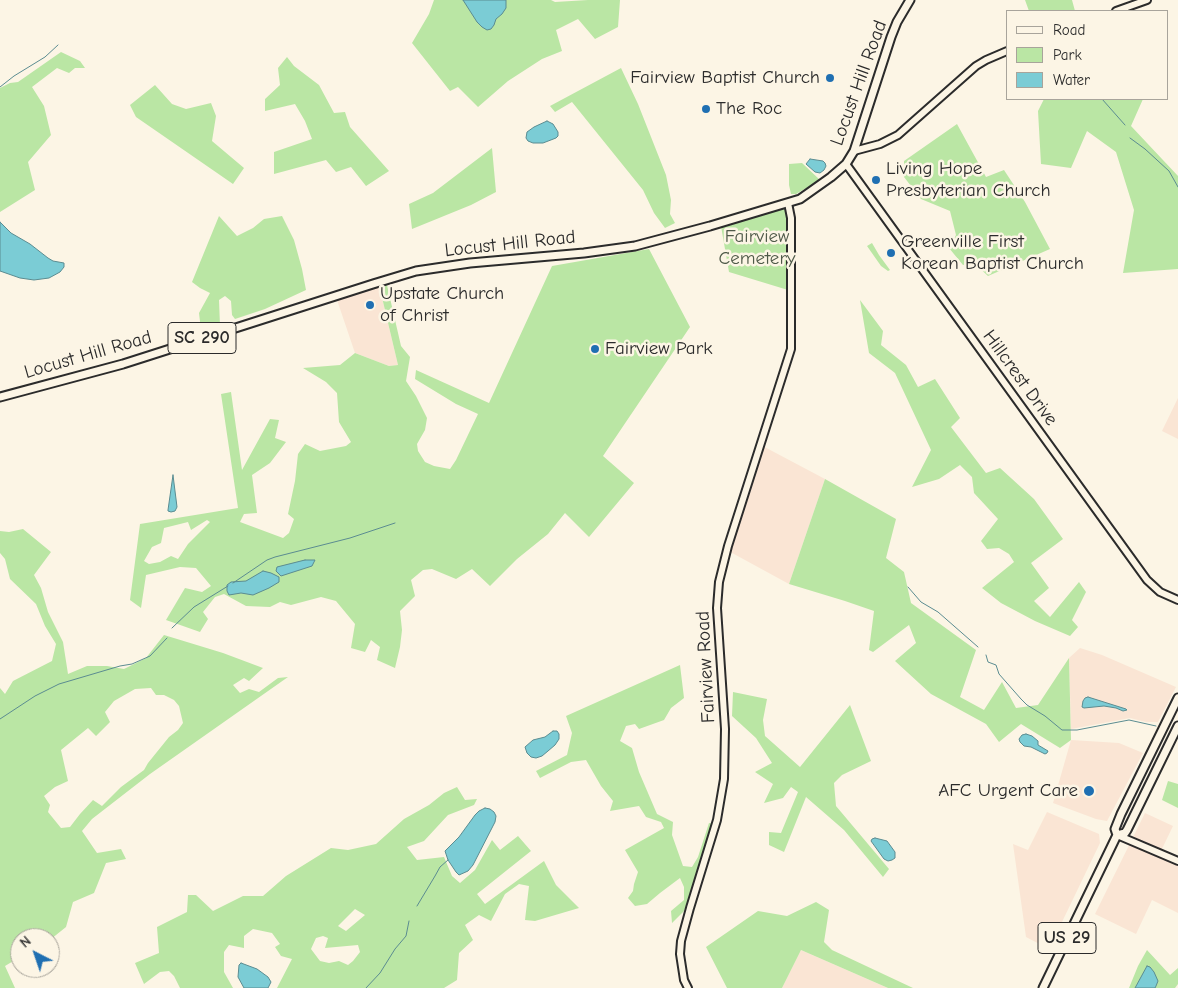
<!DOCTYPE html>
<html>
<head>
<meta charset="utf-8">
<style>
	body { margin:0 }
	#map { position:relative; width:1178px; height:988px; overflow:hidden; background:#fcf5e5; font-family:"Comic Neue",sans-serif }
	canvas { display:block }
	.legend { position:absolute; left:1006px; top:10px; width:162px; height:90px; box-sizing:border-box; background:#fcf5e5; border:1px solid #a8a49b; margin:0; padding:6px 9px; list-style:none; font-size:15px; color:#2b2b2b }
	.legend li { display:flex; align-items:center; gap:10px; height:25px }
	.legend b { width:25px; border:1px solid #a8a49b }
	.north { position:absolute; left:10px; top:928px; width:50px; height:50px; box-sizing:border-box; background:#fcf5e5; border:1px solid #a8a49b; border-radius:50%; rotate:319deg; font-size:14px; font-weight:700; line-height:20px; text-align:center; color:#2b2b2b }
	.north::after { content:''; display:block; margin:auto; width:18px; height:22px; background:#1f6fb2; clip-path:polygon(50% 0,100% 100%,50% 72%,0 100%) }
</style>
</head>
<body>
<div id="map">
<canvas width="1178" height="988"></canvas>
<ul class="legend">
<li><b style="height:6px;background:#fcf5e5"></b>Road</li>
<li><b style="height:14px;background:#bae6a4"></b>Park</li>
<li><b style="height:14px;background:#7bccd5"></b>Water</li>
</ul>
<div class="north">N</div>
</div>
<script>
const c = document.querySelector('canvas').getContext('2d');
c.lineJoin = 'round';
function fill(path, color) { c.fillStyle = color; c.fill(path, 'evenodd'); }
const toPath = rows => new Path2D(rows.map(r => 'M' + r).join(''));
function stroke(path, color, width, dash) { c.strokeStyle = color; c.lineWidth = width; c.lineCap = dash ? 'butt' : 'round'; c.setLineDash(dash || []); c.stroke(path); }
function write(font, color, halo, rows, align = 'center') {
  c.font = font + ' "Comic Neue",sans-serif'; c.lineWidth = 5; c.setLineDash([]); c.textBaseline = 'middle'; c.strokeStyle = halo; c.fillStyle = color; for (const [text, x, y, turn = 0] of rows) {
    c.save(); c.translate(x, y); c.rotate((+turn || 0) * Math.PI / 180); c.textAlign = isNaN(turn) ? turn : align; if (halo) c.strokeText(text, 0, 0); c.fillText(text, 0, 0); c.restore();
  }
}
const built = toPath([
	[380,284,380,289,398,365,389,366,355,353,336,297],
	[1178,398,1178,439,1162,431],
	[757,443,825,479,789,584,723,548],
	[1080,648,1102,655,1176,687,1158,722,1146,722,1130,718,1071,729,1069,658],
	[1071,740,1119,743,1143,753,1107,821,1096,819,1053,803],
	[1047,812,1099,834,1100,843,1049,949,1026,937,1013,844,1028,850],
	[1145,813,1173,826,1160,853,1178,861,1178,913,1152,900,1136,934,1095,914],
	[801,950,888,988,782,988]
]);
const green = toPath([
	[434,0,551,0,555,2,588,0,620,0,618,27,595,39,578,19,556,30,562,51,542,59,508,81,478,107,458,87,450,91,412,43,429,14],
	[1025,0,1072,0,1075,11,1029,11],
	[61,52,80,61,85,68,75,68,69,73,57,68,32,87,44,106,51,135,28,162,35,190,0,212,0,88,10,83,18,82],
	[287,57,294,66,319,85,334,113,345,112,350,127,389,171,366,186,351,167,336,172,326,160,274,174,274,152,312,139,305,121,295,104,265,111,265,99,280,85,278,68],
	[621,68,638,104,666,175,671,200,670,214,675,223,665,228,654,213,643,190,572,102,555,112,550,106],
	[155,85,172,104,186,109,211,103,216,116,212,141,244,168,233,184,136,117,130,105],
	[1044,99,1143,99,1131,126,1178,176,1178,269,1123,273,1134,210,1116,152,1087,131,1071,168,1041,164,1038,111],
	[957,124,986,177,1004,170,1025,202,1050,249,988,276,973,262,963,265,949,248,956,235,950,211,921,199,904,177,904,161],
	[492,148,496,192,471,205,412,229,409,204,433,193],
	[802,163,820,180,796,194,791,194,789,185,789,164],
	[781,207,786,209,788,214,788,290,729,272,721,226],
	[219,216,237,236,253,228,264,219,282,216,294,240,302,269,306,290,265,309,235,319,232,315,231,301,225,296,219,300,220,326,201,330,199,313,210,293,200,288,192,282],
	[872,243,879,255,890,270,888,271,881,266,867,246],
	[649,249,690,327,603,456,634,483,589,537,565,513,548,534,517,559,490,586,472,569,456,579,432,569,423,570,411,580,415,596,400,611,402,630,400,647,395,668,377,660,380,647,371,640,365,652,351,648,355,624,336,601,321,597,291,605,280,602,270,607,246,606,224,594,215,597,203,612,208,619,200,632,166,620,185,588,202,592,211,586,196,568,180,567,146,575,141,608,130,600,140,524,238,508,221,394,231,392,242,470,270,419,279,420,275,438,286,442,270,463,252,475,257,513,244,514,240,522,283,538,289,533,294,519,288,514,295,481,298,454,305,444,320,451,346,446,351,442,339,422,337,393,326,382,303,368,340,365,355,353,389,366,398,365,380,289,387,285,401,346,410,357,406,381,416,396,427,418,425,430,417,444,418,451,425,462,434,466,450,469,456,460,478,414,456,404,415,379,416,370,489,403,552,266],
	[207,520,210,522,188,544,178,559,171,556,160,562,149,564,144,561,152,547,161,543,164,528,188,522,191,530],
	[860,300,883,331,881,345,906,365,918,387,935,379,960,418,951,427,986,473,1000,468,1034,499,1063,539,1031,563,1049,588,1034,601,1050,617,1079,582,1086,592,1072,620,1078,627,1070,636,1035,621,1001,603,982,588,1014,562,1009,554,999,548,987,549,981,541,998,519,974,493,972,477,960,465,939,479,912,487,931,450,895,373,869,353],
	[825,479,896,519,886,558,904,572,911,603,976,650,960,697,984,710,1002,682,1016,708,1038,705,1069,658,1071,740,1060,748,1021,724,999,742,986,724,931,694,895,661,916,643,909,625,873,652,869,650,874,611,845,601,789,584],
	[23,529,51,552,34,575,41,588,48,612,63,642,68,674,87,666,107,666,124,669,146,658,164,635,223,653,263,668,249,681,244,678,233,685,240,693,249,689,259,692,278,678,288,677,150,774,92,819,82,831,97,853,121,849,126,859,106,863,94,893,73,902,66,927,51,939,20,938,20,957,5,966,15,988,0,988,0,688,5,694,13,681,52,661,56,644,45,626,36,604,10,579,5,559,0,553,0,531,9,532],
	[151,688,156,695,164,695,174,700,179,706,183,723,178,730,169,737,148,763,144,770,121,787,102,806,93,800,80,814,70,827,61,828,48,812,50,805,44,796,55,787,68,781,61,750,88,728,96,736,110,722,105,712,114,701,135,689],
	[680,665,684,698,671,708,664,720,639,729,635,724,626,726,620,741,632,748,639,772,657,814,673,822,672,835,683,866,692,867,698,857,709,823,714,824,684,911,672,923,671,911,684,900,684,887,680,878,660,893,647,904,635,906,628,898,633,891,634,884,638,872,625,850,664,828,661,822,646,817,639,806,610,811,613,801,601,786,586,760,571,762,540,778,536,771,567,755,572,733,566,716],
	[733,692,767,699,763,720,765,736,800,767,850,705,871,761,842,775,834,783,836,806,889,869,883,877,844,830,806,797,784,852,769,845,769,832,781,833,798,792,791,787,783,798,764,803,773,784,755,772,772,763,756,738,732,716],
	[1168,781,1178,784,1178,808,1162,800],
	[457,787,465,800,477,799,474,805,448,815,424,841,407,847,417,860,444,857,452,876,460,883,475,870,492,840,500,850,518,836,531,851,477,894,485,904,544,861,556,885,579,908,535,921,525,920,529,886,519,884,505,894,491,921,479,915,465,925,473,940,459,953,457,980,444,988,277,988,292,959,281,956,275,947,280,944,272,933,253,929,244,936,244,948,229,945,224,952,224,972,233,988,180,988,174,976,169,971,160,972,144,984,135,963,159,953,157,927,187,912,188,895,196,895,213,911,243,896,263,896,286,876,331,848,348,850,376,844,404,819,429,805,444,793],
	[355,909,365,915,346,931,338,926],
	[323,936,328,938,325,948,358,945,360,952,353,961,348,965,339,961,329,963,320,961,311,949,316,938],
	[816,902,829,910,824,942,832,950,913,988,888,988,801,950,782,988,727,988,706,947,758,911,787,916],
	[1147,950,1170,975,1178,968,1178,984,1175,988,1129,988,1138,966]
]);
const water = toPath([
	[463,0,506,0,506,8,502,14,496,19,494,25,491,29,487,30,482,27,477,22,463,0],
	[547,121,553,124,558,132,558,136,556,138,543,143,533,143,528,141,526,138,527,132,534,127,547,121],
	[810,159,823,161,825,163,826,166,824,170,820,173,815,172,806,164,810,159],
	[0,222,11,233,30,244,48,258,53,261,64,263,64,267,60,272,49,278,34,280,20,278,0,271,0,222],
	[173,475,177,507,175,511,171,512,168,511,168,510,173,475],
	[305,560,315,560,312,566,281,576,276,571,277,567,305,560],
	[263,571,271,573,279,577,279,582,269,588,253,595,241,593,229,595,227,591,227,585,231,582,246,581,263,571],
	[1088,697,1126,709,1127,710,1123,711,1116,708,1104,706,1084,708,1082,707,1083,701,1085,698,1088,697],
	[553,731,557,731,559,734,559,739,555,745,548,751,542,756,536,758,531,757,527,753,525,747,533,740,545,737,553,731],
	[1026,734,1032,736,1038,741,1038,745,1048,751,1047,753,1045,754,1031,747,1024,746,1020,742,1019,739,1022,735,1026,734],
	[485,808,490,809,494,812,496,816,495,822,473,865,468,871,459,875,456,872,448,860,445,851,459,837,475,815,479,811,485,808],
	[875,838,887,841,895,852,895,858,892,860,888,861,884,859,871,841,872,839,875,838],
	[241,963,257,969,268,977,271,982,268,988,244,988,238,977,239,965,241,963],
	[1147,966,1150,967,1154,972,1158,981,1156,986,1155,988,1135,988,1147,966]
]);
const stream = toPath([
	[0,87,14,76,45,57,58,45],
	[1102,99,1125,125],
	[1130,138,1145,149,1169,171,1178,187],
	[233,583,267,560,275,557,350,538,395,523],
	[908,587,921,602,938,612,978,647],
	[172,628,194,607,228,586],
	[986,655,988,662,996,665,999,674,1021,699,1027,705,1045,716,1062,730,1077,730,1129,720,1156,726],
	[0,719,35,696,59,684,120,666,132,664,150,656,167,638],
	[417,906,435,876,440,867,448,860],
	[366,988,380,973,395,949,406,936,409,921]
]);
const secondary = toPath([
	[1116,11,1147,0],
	[854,151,880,144,898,135,976,66,986,60,1007,51],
	[846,164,1147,580,1160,592,1178,600],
	[1117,835,1178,861],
	[688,988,684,980,680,954,681,941,690,908,717,820,724,779,725,729,717,608,719,582,728,546,791,349,791,218,788,203]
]);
const primary = toPath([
	[0,397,123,364,373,284,416,271,470,263,584,253,635,246,710,226,800,199,831,177,846,164,854,151,891,37,897,22,910,0],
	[1117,835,1115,829,1121,814,1178,698],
	[1117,835,1125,833,1127,830,1178,726],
	[1043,988,1117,835]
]);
const markers = [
	[830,78,5,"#1f6fb2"],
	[706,109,5,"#1f6fb2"],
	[876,180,5,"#1f6fb2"],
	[891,253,5,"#1f6fb2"],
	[370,305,5,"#1f6fb2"],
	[595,349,5,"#1f6fb2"],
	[1089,791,6,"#1f6fb2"]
];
const shields = [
	[202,338,68],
	[1067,938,58]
];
const shieldNames = [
	["SC 290",202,338],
	["US 29",1067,938]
];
const poiNames = [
	["Fairview Baptist Church",820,78,"right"],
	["The Roc",716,109],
	["Living Hope",886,169],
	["Presbyterian Church",886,191],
	["Greenville First",901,242],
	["Korean Baptist Church",901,264],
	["Upstate Church",380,294],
	["of Christ",380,316],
	["Fairview Park",605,349],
	["AFC Urgent Care",1078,791,"right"]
];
const streetNames = [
	["Locust Hill Road",859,83,-70],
	["Locust Hill Road",510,244,-6],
	["Locust Hill Road",88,355,-16],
	["Hillcrest Drive",1020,378,54],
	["Fairview Road",706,667,-93]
];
const parkNames = [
	["Fairview",757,237],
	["Cemetery",757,259]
];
fill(built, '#fae5d4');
fill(green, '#bae6a4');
fill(water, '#7bccd5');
stroke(water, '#5b8c91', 1);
stroke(stream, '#5b8c91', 1);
stroke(secondary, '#2b2b2b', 10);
stroke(primary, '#2b2b2b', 11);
stroke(secondary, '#fcf5e5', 6);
stroke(primary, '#fcf5e5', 7);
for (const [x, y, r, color] of markers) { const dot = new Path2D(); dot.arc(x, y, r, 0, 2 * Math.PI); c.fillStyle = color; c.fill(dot); stroke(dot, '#fcf5e5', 2); }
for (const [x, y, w] of shields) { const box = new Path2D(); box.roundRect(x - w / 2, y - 15.5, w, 31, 4); c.fillStyle = '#fcf5e5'; c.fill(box); stroke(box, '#2b2b2b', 1); }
write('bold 18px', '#2b2b2b', null, shieldNames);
write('19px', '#2b2b2b', '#fcf5e5', poiNames, 'left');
write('19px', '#2b2b2b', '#fcf5e5', streetNames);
write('19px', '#4f5a49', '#fcf5e5', parkNames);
</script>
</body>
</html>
